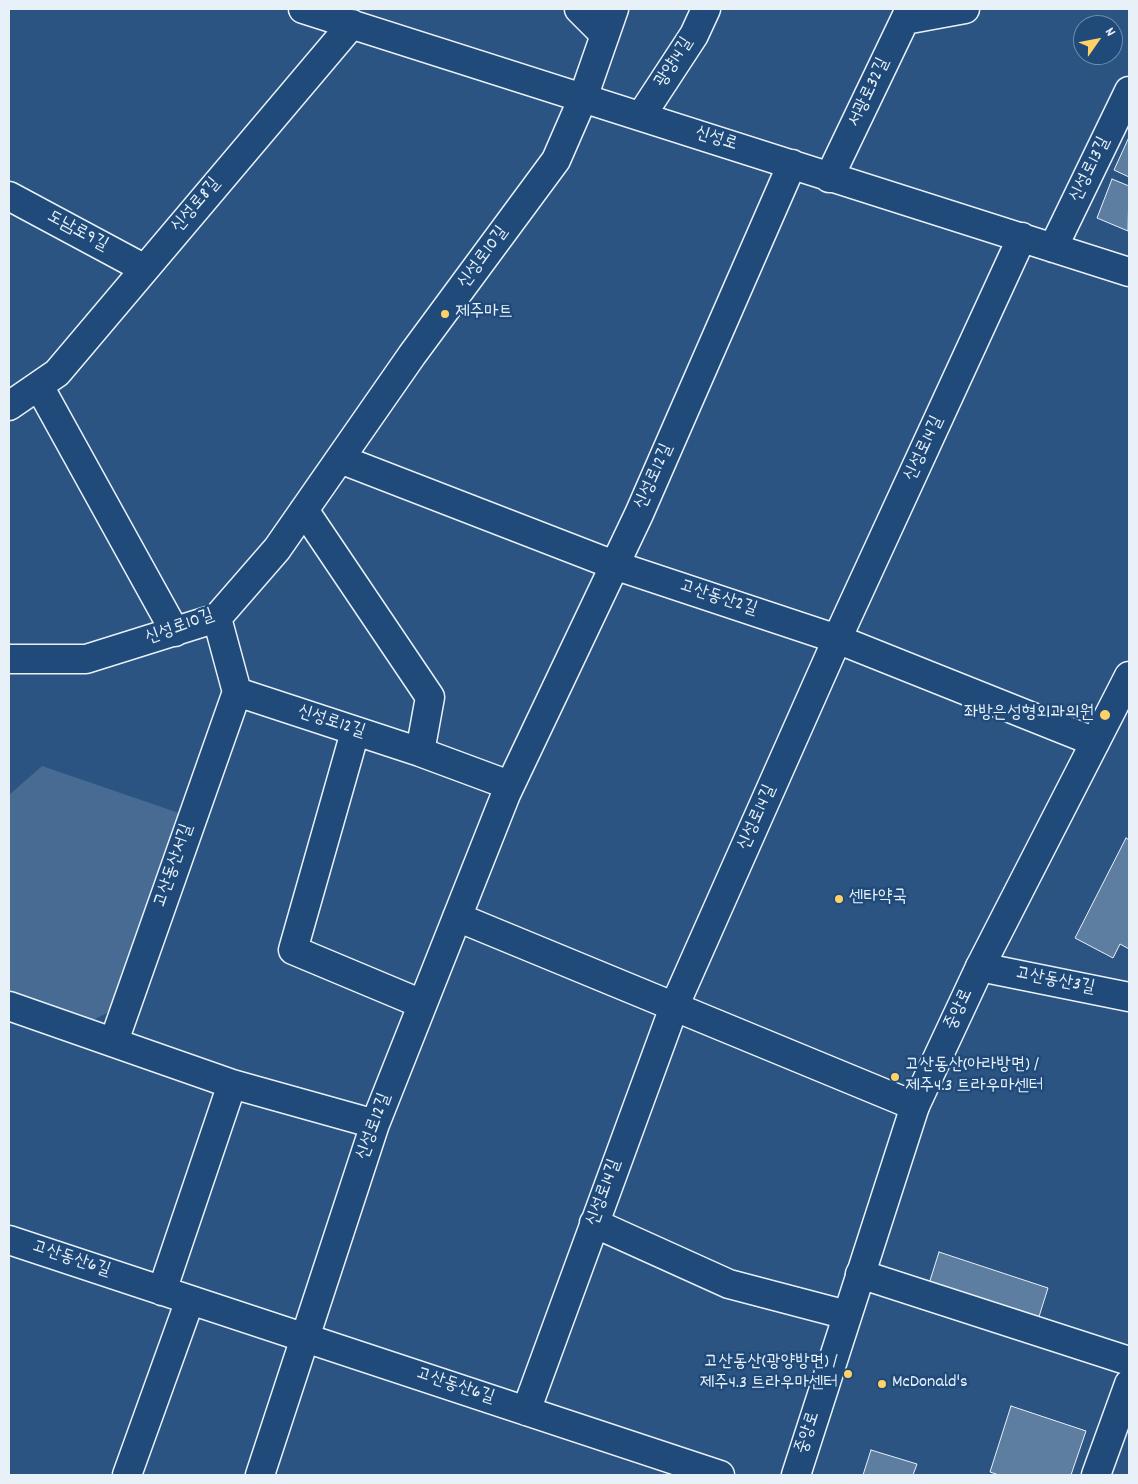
<!DOCTYPE html>
<html>
<head>
<meta charset="utf-8">
<style>
	body { margin:0 }
	#map { position:relative; width:1138px; height:1484px; overflow:hidden; background:#2b5482; font-family:Dekko,sans-serif }
	canvas { display:block }
	.frame { position:absolute; inset:0; border:10px solid #e8f1f8; pointer-events:none }
	.north { position:absolute; left:1073px; top:15px; width:50px; height:50px; box-sizing:border-box; background:#1f4a7a; border:1px solid #6f8dac; border-radius:50%; rotate:57deg; font-size:14px; font-weight:700; line-height:20px; text-align:center; color:#e8f1f8 }
	.north::after { content:''; display:block; margin:auto; width:18px; height:22px; background:#ffd166; clip-path:polygon(50% 0,100% 100%,50% 72%,0 100%) }
</style>
</head>
<body>
<div id="map">
<canvas width="1138" height="1484"></canvas>
<div class="frame"></div>
<div class="north">N</div>
</div>
<script>
const c = document.querySelector('canvas').getContext('2d');
c.lineJoin = 'round';
function fill(path, color) { c.fillStyle = color; c.fill(path, 'evenodd'); }
const toPath = rows => new Path2D(rows.map(r => 'M' + r).join(''));
function stroke(path, color, width, dash) { c.strokeStyle = color; c.lineWidth = width; c.lineCap = dash ? 'butt' : 'round'; c.setLineDash(dash || []); c.stroke(path); }
function write(font, color, halo, rows, align = 'center') {
  c.font = font + ' Dekko,"Poor Story",sans-serif'; c.lineWidth = 5; c.setLineDash([]); c.textBaseline = 'middle'; c.strokeStyle = halo; c.fillStyle = color; for (const [text, x, y, turn = 0] of rows) {
    c.save(); c.translate(x, y); c.rotate((+turn || 0) * Math.PI / 180); c.textAlign = isNaN(turn) ? turn : align; if (halo) c.strokeText(text, 0, 0); c.fillText(text, 0, 0); c.restore();
  }
}
const green = toPath([
	[42,766,179,813,109,1012,89,1022,9,994,9,795]
]);
const building = toPath([
	[1129,137,1129,177,1114,170,1129,137],
	[1112,179,1129,186,1128,231,1097,218,1112,179],
	[1126,838,1129,840,1129,949,1120,944,1113,958,1075,938,1126,838],
	[939,1252,1048,1288,1037,1323,928,1287,939,1252],
	[1011,1406,1086,1431,1071,1475,999,1475,990,1472,1011,1406],
	[871,1450,917,1464,913,1475,863,1475,871,1450]
]);
const minor = toPath([
	[303,9,1129,272],
	[579,9,605,35],
	[905,20,965,9],
	[641,116,694,35,706,9],
	[829,178,910,9],
	[9,196,145,269],
	[1053,248,1129,91],
	[39,386,175,632],
	[9,406,57,373,352,24],
	[340,459,614,565,837,639,1095,742],
	[304,510,430,697,420,752],
	[217,618,237,692],
	[9,659,86,659,217,618,277,549,412,355,556,160,583,98,614,9],
	[237,692,420,752,509,785],
	[355,732,293,950,422,1004],
	[457,917,915,1106],
	[980,967,1129,997],
	[9,1006,232,1084,375,1124],
	[114,1041,237,692],
	[594,1223,729,1284,847,1315],
	[9,1240,720,1475],
	[860,1274,1129,1361],
	[162,1291,232,1084],
	[526,1411,674,1007,843,626,1022,237],
	[127,1475,190,1300],
	[260,1475,375,1124,506,794,639,514,792,164],
	[1096,1475,1129,1384]
]);
const major = toPath([
	[796,1475,915,1106,980,967,1129,676]
]);
const markers = [
	[445,314,5,"#ffd166"],
	[1105,715,6,"#ffd166"],
	[839,899,5,"#ffd166"],
	[895,1077,5,"#ffd166"],
	[848,1374,5,"#ffd166"],
	[882,1384,5,"#ffd166"]
];
const streetNames = [
	["광양14길",675,63,-58],
	["서광로32길",870,93,-65],
	["신성로",716,140,18],
	["신성로13길",1091,170,-64],
	["신성로8길",197,206,-50],
	["도남로9길",77,232,28],
	["신성로10길",484,258,-54],
	["신성로14길",925,449,-65],
	["신성로12길",655,477,-66],
	["고산동산2길",718,599,18],
	["신성로10길",180,628,-20],
	["신성로12길",331,723,18],
	["신성로14길",758,818,-66],
	["고산동산서길",175,866,-71],
	["고산동산3길",1055,982,11],
	["중앙로",960,1010,-65],
	["신성로12길",375,1127,-70],
	["신성로14길",605,1193,-70],
	["고산동산6길",71,1260,18],
	["고산동산6길",455,1387,18],
	["중앙로",809,1433,-72]
];
const poiNames = [
	["제주마트",455,314],
	["좌방은성형외과의원",1094,715,"right"],
	["센타약국",849,899],
	["고산동산(아라방면) /",905,1067],
	["제주4.3 트라우마센터",905,1088],
	["고산동산(광양방면) /",838,1364,"right"],
	["제주4.3 트라우마센터",838,1385,"right"],
	["McDonald's",892,1384]
];
fill(green, '#476b93');
fill(building, '#5d7da1');
stroke(building, '#e8f1f8', 1);
stroke(minor, '#e8f1f8', 31);
stroke(major, '#e8f1f8', 31);
stroke(minor, '#1f4a7a', 28);
stroke(major, '#1f4a7a', 28);
for (const [x, y, r, color] of markers) { const dot = new Path2D(); dot.arc(x, y, r, 0, 2 * Math.PI); c.fillStyle = color; c.fill(dot); stroke(dot, '#1f4a7a', 2); }
write('18px', '#e8f1f8', '#1f4a7a', streetNames);
write('18px', '#e8f1f8', '#1f4a7a', poiNames, 'left');
</script>
</body>
</html>
